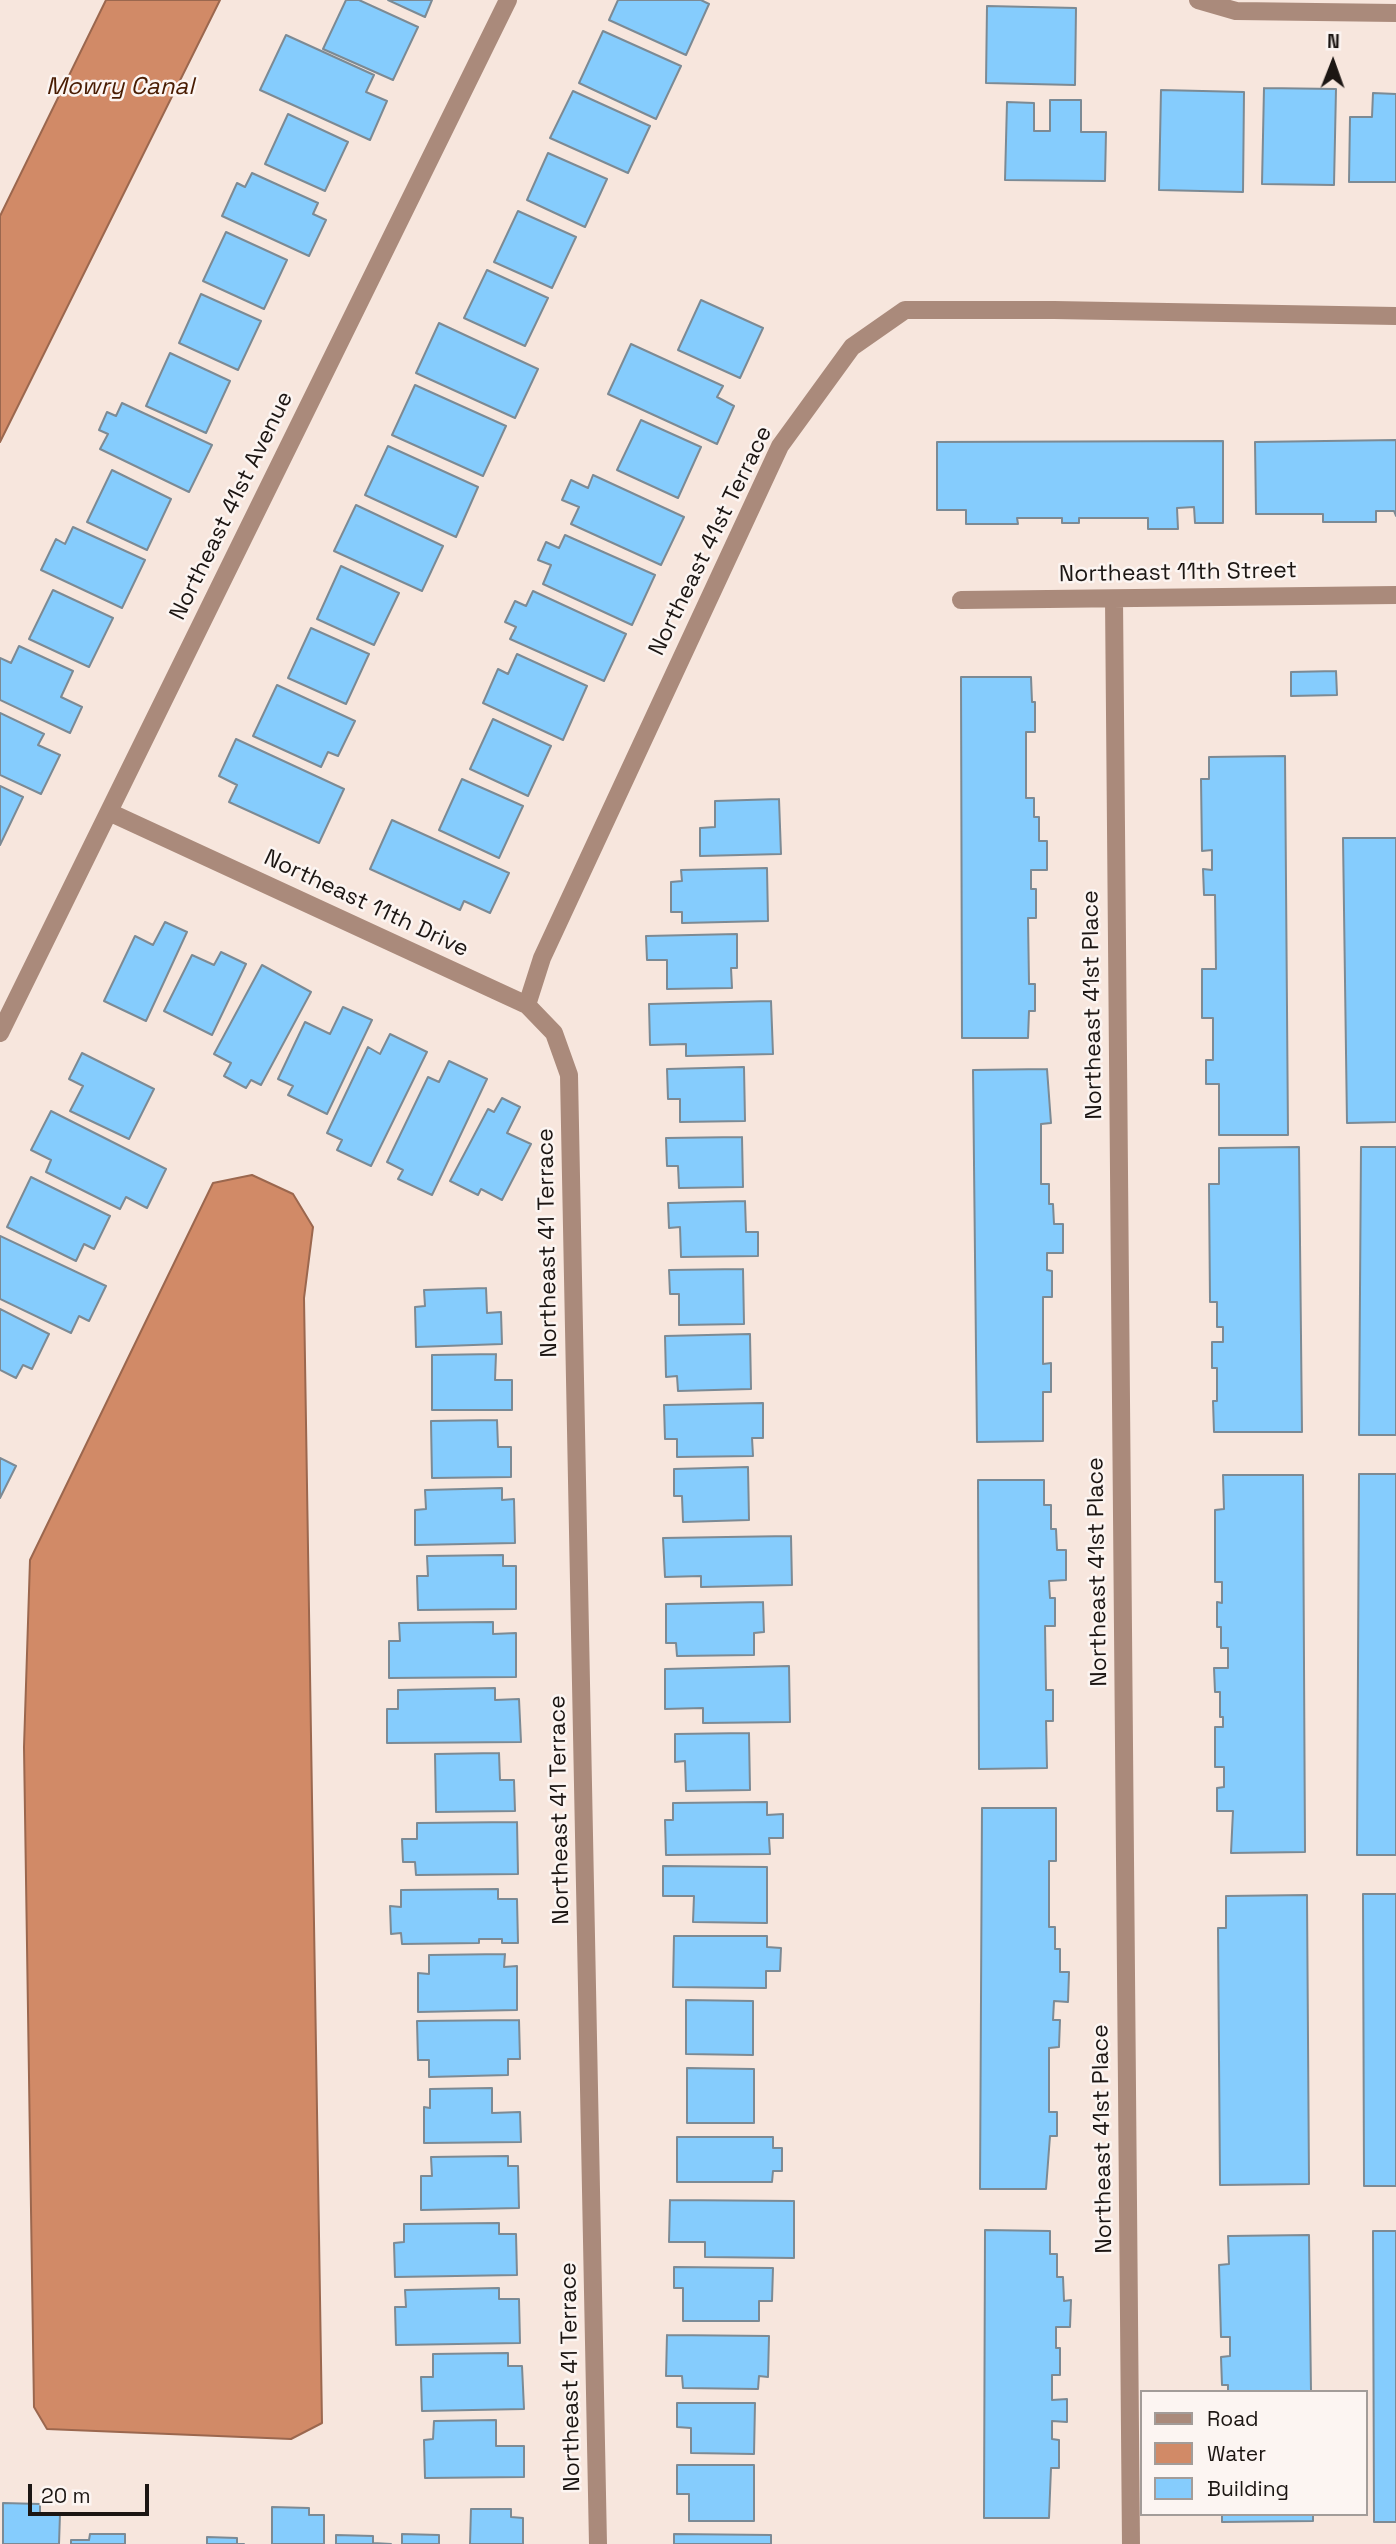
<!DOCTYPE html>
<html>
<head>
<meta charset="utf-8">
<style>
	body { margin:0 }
	#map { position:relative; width:1396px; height:2544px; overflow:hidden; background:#f7e6dd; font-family:"Space Grotesk",sans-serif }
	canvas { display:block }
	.legend { position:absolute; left:1140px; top:2390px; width:228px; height:126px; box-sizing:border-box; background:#fcf5f2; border:2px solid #a29c99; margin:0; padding:9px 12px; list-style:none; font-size:21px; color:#1c1613 }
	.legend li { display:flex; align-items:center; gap:14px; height:35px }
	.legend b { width:35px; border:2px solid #a29c99 }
	.north { position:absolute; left:1298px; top:28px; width:70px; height:70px; -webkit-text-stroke:5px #fcf5f2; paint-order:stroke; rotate:1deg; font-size:19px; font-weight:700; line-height:28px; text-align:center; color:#1c1613 }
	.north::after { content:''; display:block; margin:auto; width:24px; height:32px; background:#1c1613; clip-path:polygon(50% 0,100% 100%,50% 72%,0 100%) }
	.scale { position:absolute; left:28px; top:2484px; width:121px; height:32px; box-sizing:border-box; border:4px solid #1c1613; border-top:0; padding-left:9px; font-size:21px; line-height:24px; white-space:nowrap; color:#1c1613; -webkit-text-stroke:5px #fcf5f2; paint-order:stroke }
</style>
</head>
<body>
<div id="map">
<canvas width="1396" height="2544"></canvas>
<ul class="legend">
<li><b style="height:9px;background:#aa8a7b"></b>Road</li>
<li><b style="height:19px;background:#d18a67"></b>Water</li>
<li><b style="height:19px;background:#85ccfd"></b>Building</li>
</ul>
<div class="north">N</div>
<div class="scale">20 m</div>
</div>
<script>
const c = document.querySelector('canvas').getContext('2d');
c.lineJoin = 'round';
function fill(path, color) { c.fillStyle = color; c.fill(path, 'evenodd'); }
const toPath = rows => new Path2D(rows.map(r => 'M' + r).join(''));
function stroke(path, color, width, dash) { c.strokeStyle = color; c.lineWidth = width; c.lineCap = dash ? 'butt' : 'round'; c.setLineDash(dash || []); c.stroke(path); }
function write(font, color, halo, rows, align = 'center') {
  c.font = font + ' "Space Grotesk",sans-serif'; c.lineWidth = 5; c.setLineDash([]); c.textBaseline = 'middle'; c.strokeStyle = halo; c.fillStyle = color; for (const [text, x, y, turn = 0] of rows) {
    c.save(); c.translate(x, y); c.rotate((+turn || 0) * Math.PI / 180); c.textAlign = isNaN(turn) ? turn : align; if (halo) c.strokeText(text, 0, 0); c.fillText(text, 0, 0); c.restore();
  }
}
const water = toPath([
	[106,0,220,0,0,442,0,216,106,0],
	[252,1175,293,1194,313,1227,304,1298,322,2423,291,2439,47,2429,34,2407,24,1747,30,1560,213,1183,252,1175]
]);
const building = toPath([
	[346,0,359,0,418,27,393,80,323,49,346,0],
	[388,0,432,0,425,17,388,0],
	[618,0,701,0,709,4,686,55,609,20,618,0],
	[987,6,1076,8,1075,85,986,83,987,6],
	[603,31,681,66,656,119,579,83,603,31],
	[286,35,374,75,366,92,387,101,370,140,260,90,286,35],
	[1264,88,1336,89,1334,185,1262,184,1264,88],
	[1161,90,1244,92,1243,192,1159,190,1161,90],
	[573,91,650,126,628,173,550,138,573,91],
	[1373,93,1396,94,1396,182,1349,182,1350,117,1372,117,1373,93],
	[1050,100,1081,100,1081,132,1106,132,1105,181,1005,180,1007,102,1034,103,1034,131,1050,131,1050,100],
	[288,114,348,142,325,191,265,164,288,114],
	[548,153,607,179,585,227,527,200,548,153],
	[252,173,318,203,313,214,326,220,309,256,222,216,237,183,245,187,252,173],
	[518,211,576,237,552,288,494,262,518,211],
	[226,232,287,260,264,309,203,281,226,232],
	[487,270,548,298,525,346,464,318,487,270],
	[201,294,261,321,238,370,179,343,201,294],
	[701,300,763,328,740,378,678,350,701,300],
	[439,323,538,369,515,418,416,373,439,323],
	[631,344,723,386,717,397,734,406,717,444,608,394,631,344],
	[170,353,230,381,206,433,146,406,170,353],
	[415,385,506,426,483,476,392,435,415,385],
	[122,403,212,445,189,492,100,449,108,434,99,430,107,412,116,416,122,403],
	[641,420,701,447,678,498,617,470,641,420],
	[1396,440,1396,516,1394,511,1376,511,1376,522,1323,522,1323,514,1256,514,1255,442,1396,440],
	[1223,441,1223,523,1195,523,1194,507,1177,508,1178,529,1148,529,1148,518,1079,518,1079,523,1062,523,1062,518,1017,518,1018,524,966,524,966,510,937,510,937,442,1223,441],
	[388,446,478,487,456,537,365,495,388,446],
	[112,470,171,499,147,550,87,522,112,470],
	[593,475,684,517,661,565,571,524,579,507,562,500,571,480,588,488,593,475],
	[356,505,443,546,422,591,334,551,356,505],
	[73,527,145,560,122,608,41,570,56,539,65,544,73,527],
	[565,535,655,575,632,625,543,584,551,565,538,560,546,542,559,548,565,535],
	[341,566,399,593,374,645,317,619,341,566],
	[53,590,113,618,89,667,29,639,53,590],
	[533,591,626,634,604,681,510,639,516,627,505,622,515,601,526,606,533,591],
	[311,628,369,654,346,704,288,678,311,628],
	[19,646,73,671,61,697,82,707,70,733,0,700,0,658,11,663,19,646],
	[517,654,587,686,563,740,483,703,498,669,508,674,517,654],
	[1336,671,1337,695,1291,696,1291,672,1336,671],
	[961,677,1031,677,1032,702,1035,702,1035,732,1026,732,1026,798,1034,798,1034,817,1039,817,1039,841,1047,841,1047,870,1031,870,1031,889,1036,889,1036,918,1028,918,1029,984,1035,984,1035,1011,1029,1011,1028,1038,962,1038,961,677],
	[277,685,355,721,338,756,328,752,321,767,253,736,277,685],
	[0,713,44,734,38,745,60,755,41,794,0,775,0,713],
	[493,719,551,746,528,796,470,769,493,719],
	[236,739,344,789,319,843,229,802,237,785,219,776,236,739],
	[1285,756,1288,1135,1219,1135,1219,1084,1206,1084,1206,1060,1213,1060,1213,1018,1202,1018,1202,969,1216,969,1215,895,1204,895,1203,869,1212,870,1212,850,1202,851,1201,779,1209,779,1209,757,1285,756],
	[462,779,523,806,499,858,439,830,462,779],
	[0,786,23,797,0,845,0,786],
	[779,799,781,854,700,856,700,828,715,827,715,801,779,799],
	[392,820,509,873,490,913,464,901,460,910,370,869,392,820],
	[1343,838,1396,838,1396,1122,1347,1123,1343,838],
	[767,868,768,921,682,923,682,912,671,912,671,882,682,881,681,870,767,868],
	[165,922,187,932,146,1021,104,1001,135,936,153,945,165,922],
	[737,934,737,968,731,968,732,988,667,989,667,960,647,960,646,936,737,934],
	[221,952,246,964,212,1035,164,1011,192,955,214,965,221,952],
	[262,965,311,992,261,1085,251,1080,246,1088,224,1076,231,1063,214,1054,262,965],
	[771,1001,773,1054,686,1056,686,1044,650,1045,649,1004,771,1001],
	[343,1007,372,1020,327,1114,288,1095,293,1086,278,1079,305,1022,330,1034,343,1007],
	[390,1034,427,1052,371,1166,337,1150,342,1140,327,1133,368,1047,380,1054,390,1034],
	[82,1053,154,1089,129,1139,70,1111,83,1086,69,1079,82,1053],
	[449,1061,487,1079,432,1195,398,1179,403,1170,387,1162,428,1077,439,1082,449,1061],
	[744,1067,745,1121,680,1122,680,1099,668,1099,667,1069,744,1067],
	[1047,1069,1051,1123,1041,1124,1041,1184,1049,1184,1049,1204,1053,1204,1054,1224,1063,1224,1063,1253,1047,1253,1047,1270,1052,1271,1052,1297,1043,1297,1043,1364,1051,1363,1051,1392,1043,1392,1043,1441,977,1442,973,1070,1047,1069],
	[502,1098,520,1107,507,1133,531,1144,502,1200,481,1189,478,1195,450,1181,488,1109,494,1112,502,1098],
	[51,1111,166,1169,147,1208,126,1197,120,1209,46,1172,51,1160,31,1150,51,1111],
	[742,1137,743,1187,679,1188,678,1166,667,1166,666,1138,742,1137],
	[1299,1147,1302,1432,1214,1432,1213,1401,1217,1401,1217,1368,1212,1368,1212,1342,1223,1342,1223,1327,1217,1327,1217,1302,1210,1302,1209,1184,1219,1184,1219,1148,1299,1147],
	[1361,1147,1396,1147,1396,1435,1359,1435,1361,1147],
	[31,1177,110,1216,94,1249,84,1244,76,1261,7,1227,31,1177],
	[745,1201,746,1232,758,1232,758,1256,681,1257,680,1227,669,1228,668,1203,745,1201],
	[0,1236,106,1286,89,1321,79,1316,71,1333,0,1299,0,1236],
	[743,1269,744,1324,679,1325,679,1294,670,1294,669,1270,743,1269],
	[486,1288,487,1313,501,1312,502,1344,416,1347,415,1307,425,1306,424,1290,486,1288],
	[0,1309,49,1334,32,1369,23,1365,16,1378,0,1370,0,1309],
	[750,1334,751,1389,678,1391,677,1376,666,1377,665,1336,750,1334],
	[496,1354,495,1380,512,1380,512,1410,432,1410,432,1355,496,1354],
	[763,1403,763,1438,752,1438,753,1456,677,1457,677,1439,665,1439,664,1405,763,1403],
	[497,1420,498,1447,511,1447,511,1477,432,1478,431,1421,497,1420],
	[0,1458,16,1466,0,1498,0,1458],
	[748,1467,749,1520,683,1522,682,1496,674,1496,674,1469,748,1467],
	[1359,1474,1396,1474,1396,1855,1357,1855,1359,1474],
	[1223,1475,1303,1475,1305,1852,1231,1853,1233,1811,1217,1811,1217,1788,1224,1787,1224,1767,1215,1767,1215,1727,1223,1727,1223,1717,1220,1717,1220,1692,1215,1692,1214,1668,1228,1668,1228,1648,1221,1648,1221,1627,1217,1627,1217,1602,1222,1603,1222,1582,1215,1582,1215,1510,1224,1509,1223,1475],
	[978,1480,1044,1480,1044,1505,1051,1505,1051,1529,1056,1529,1057,1550,1066,1550,1066,1580,1049,1581,1050,1598,1055,1598,1055,1626,1045,1626,1046,1690,1053,1690,1053,1721,1046,1721,1047,1768,979,1769,978,1480],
	[502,1488,502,1500,514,1499,515,1543,415,1545,415,1510,426,1509,425,1490,502,1488],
	[791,1536,792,1585,701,1587,701,1576,665,1577,663,1538,791,1536],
	[503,1555,503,1566,516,1566,516,1609,418,1610,417,1576,428,1576,427,1556,503,1555],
	[763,1602,764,1632,754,1633,754,1655,677,1656,676,1643,666,1643,666,1604,763,1602],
	[493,1622,493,1634,516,1633,516,1677,389,1678,389,1641,400,1641,399,1623,493,1622],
	[789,1666,790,1722,703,1723,703,1708,665,1709,665,1669,789,1666],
	[495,1688,495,1700,519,1699,521,1742,387,1743,387,1709,398,1709,398,1690,495,1688],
	[749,1733,750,1790,686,1791,685,1761,675,1762,675,1734,749,1733],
	[499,1753,500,1780,514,1780,515,1811,436,1812,435,1754,499,1753],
	[767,1802,767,1815,783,1814,783,1838,769,1838,770,1854,666,1855,665,1820,673,1820,673,1803,767,1802],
	[982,1808,1056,1808,1056,1861,1049,1861,1049,1927,1055,1927,1055,1949,1060,1949,1060,1972,1069,1972,1068,2002,1054,2001,1053,2020,1060,2020,1059,2047,1049,2048,1049,2112,1057,2112,1057,2136,1050,2136,1046,2189,980,2189,982,1808],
	[517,1822,518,1874,416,1875,415,1862,403,1862,402,1839,417,1839,417,1823,517,1822],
	[663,1866,767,1867,767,1923,693,1922,694,1896,663,1896,663,1866],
	[498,1889,498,1899,517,1899,518,1943,502,1943,502,1939,479,1939,479,1943,402,1944,401,1933,391,1934,390,1906,401,1907,401,1890,498,1889],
	[1363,1894,1396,1894,1396,2186,1364,2186,1363,1894],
	[1307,1895,1309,2184,1220,2185,1218,1928,1226,1928,1226,1896,1307,1895],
	[674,1936,767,1936,767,1947,781,1948,780,1971,766,1971,766,1988,673,1987,674,1936],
	[505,1954,504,1967,517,1966,517,2010,418,2012,418,1973,429,1974,429,1955,505,1954],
	[686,2000,753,2001,753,2055,686,2054,686,2000],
	[519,2020,520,2059,508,2059,508,2075,429,2077,429,2060,418,2060,417,2021,519,2020],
	[687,2068,754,2069,754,2123,687,2123,687,2068],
	[492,2088,492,2113,520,2112,521,2142,424,2143,424,2107,430,2108,430,2089,492,2088],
	[677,2137,773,2137,773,2148,782,2148,782,2171,773,2171,772,2182,677,2182,677,2137],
	[508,2156,508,2166,518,2166,519,2208,421,2210,421,2176,432,2176,431,2157,508,2156],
	[670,2200,794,2201,794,2258,705,2257,705,2242,669,2242,670,2200],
	[499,2223,499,2234,516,2234,517,2275,395,2277,394,2243,404,2242,404,2224,499,2223],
	[985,2230,1050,2231,1050,2254,1057,2254,1057,2277,1063,2277,1064,2301,1071,2300,1070,2327,1056,2327,1056,2348,1060,2348,1060,2375,1052,2375,1052,2400,1067,2399,1067,2422,1052,2421,1052,2439,1059,2440,1059,2468,1051,2468,1049,2518,984,2518,985,2230],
	[1373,2231,1396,2231,1396,2522,1374,2522,1373,2231],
	[1309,2235,1311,2392,1228,2392,1228,2385,1222,2385,1221,2357,1230,2356,1230,2337,1221,2337,1219,2265,1229,2264,1228,2236,1309,2235],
	[674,2267,773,2268,772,2301,759,2301,759,2321,683,2321,683,2288,674,2288,674,2267],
	[499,2288,499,2299,519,2299,520,2343,396,2345,395,2307,406,2307,405,2290,499,2288],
	[667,2335,769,2336,768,2377,759,2376,758,2389,683,2388,682,2376,666,2376,667,2335],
	[508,2353,508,2366,522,2366,524,2409,422,2411,421,2377,433,2377,433,2354,508,2353],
	[677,2403,755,2403,754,2454,691,2453,691,2428,677,2427,677,2403],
	[496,2420,496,2446,524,2446,524,2477,425,2478,424,2440,433,2439,434,2421,496,2420],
	[677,2465,754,2465,754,2521,689,2521,689,2494,677,2494,677,2465],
	[3,2503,40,2504,40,2513,60,2514,59,2544,3,2544,3,2503],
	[272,2507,309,2508,309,2515,324,2515,324,2544,272,2544,272,2507],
	[471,2509,511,2509,511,2517,523,2518,523,2544,470,2544,471,2509],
	[1222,2514,1313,2514,1313,2521,1222,2522,1222,2514],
	[90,2534,125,2534,125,2544,71,2544,71,2540,89,2540,90,2534],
	[402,2534,439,2535,439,2544,402,2544,402,2534],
	[674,2534,771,2535,771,2544,674,2544,674,2534],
	[336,2535,373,2536,373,2543,391,2544,336,2544,336,2535],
	[207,2537,237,2538,237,2544,244,2544,207,2544,207,2537]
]);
const minor = toPath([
	[1198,0,1236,11,1396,13],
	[1114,599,1131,2544],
	[961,600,1396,595],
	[109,812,527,1005,554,1033,569,1075,598,2544],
	[527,1005,542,958,780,446,852,347,905,310,1054,310,1396,316],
	[0,1033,508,0]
]);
const streetNames = [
	["Northeast 41st Avenue",232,506,-64],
	["Northeast 41st Terrace",711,541,-64],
	["Northeast 11th Street",1178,573,-1],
	["Northeast 11th Drive",366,904,25],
	["Northeast 41st Place",1093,1005,-91],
	["Northeast 41 Terrace",548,1243,-91],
	["Northeast 41st Place",1098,1572,-91],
	["Northeast 41 Terrace",560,1810,-91],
	["Northeast 41st Place",1103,2139,-91],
	["Northeast 41 Terrace",571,2377,-91]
];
const waterNames = [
	["Mowry Canal",120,87]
];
fill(water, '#d18a67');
stroke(water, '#9b674e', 2);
fill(building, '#85ccfd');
stroke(building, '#7c8a94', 2);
stroke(minor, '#aa8a7b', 18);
write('23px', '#1c1613', '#fcf5f2', streetNames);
write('italic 24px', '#491c02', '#fcf5f2', waterNames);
</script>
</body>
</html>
